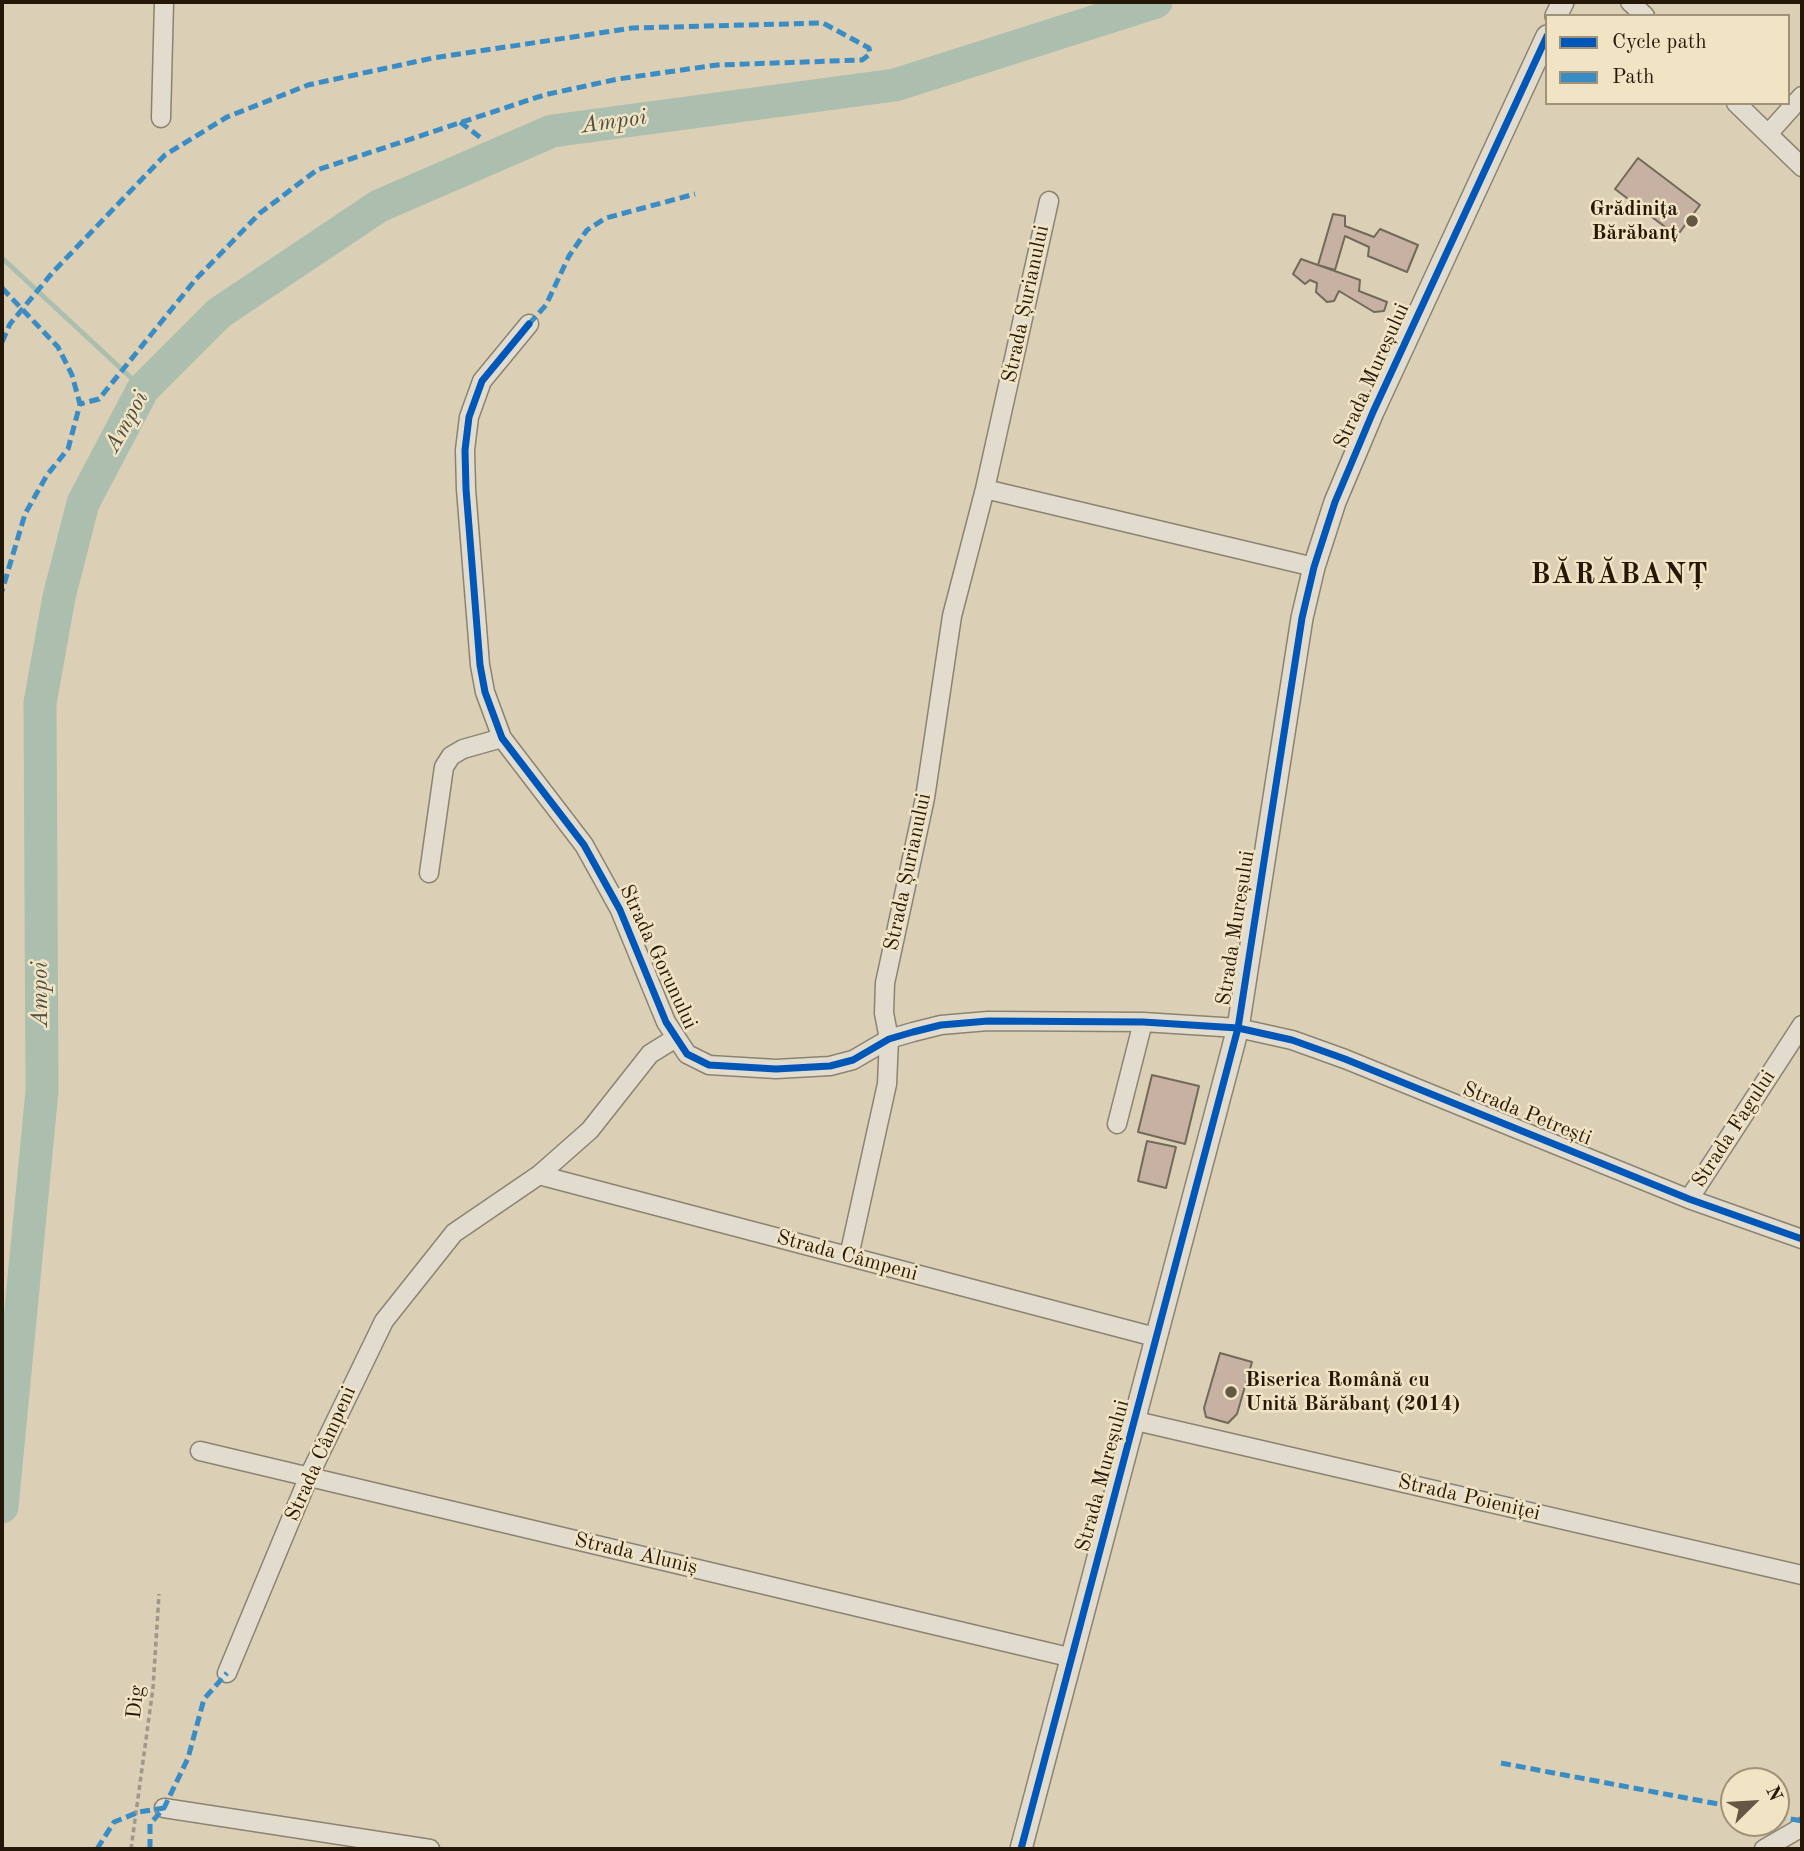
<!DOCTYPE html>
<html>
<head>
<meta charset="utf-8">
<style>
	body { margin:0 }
	#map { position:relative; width:1804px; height:1851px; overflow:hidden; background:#dbcfb5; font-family:"Old Standard TT",serif }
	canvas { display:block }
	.frame { position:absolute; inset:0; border:4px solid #241707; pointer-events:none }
	.legend { position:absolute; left:1545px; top:14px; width:245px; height:91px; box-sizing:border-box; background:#f1e4c5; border:2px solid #9f9279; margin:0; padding:9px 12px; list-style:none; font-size:21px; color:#241707 }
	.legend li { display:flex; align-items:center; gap:14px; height:35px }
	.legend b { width:35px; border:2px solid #9f9279 }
	.north { position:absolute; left:1720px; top:1767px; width:70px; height:70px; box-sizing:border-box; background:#f1e4c5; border:2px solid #9f9279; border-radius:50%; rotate:66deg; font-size:19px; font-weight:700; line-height:28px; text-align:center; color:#241707 }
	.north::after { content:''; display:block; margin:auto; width:24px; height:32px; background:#645744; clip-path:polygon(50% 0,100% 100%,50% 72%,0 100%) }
</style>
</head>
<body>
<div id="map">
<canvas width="1804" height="1851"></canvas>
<div class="frame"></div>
<ul class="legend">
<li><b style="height:9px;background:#0057b8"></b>Cycle path</li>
<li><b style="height:9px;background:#3a8cc5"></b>Path</li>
</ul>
<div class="north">N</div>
</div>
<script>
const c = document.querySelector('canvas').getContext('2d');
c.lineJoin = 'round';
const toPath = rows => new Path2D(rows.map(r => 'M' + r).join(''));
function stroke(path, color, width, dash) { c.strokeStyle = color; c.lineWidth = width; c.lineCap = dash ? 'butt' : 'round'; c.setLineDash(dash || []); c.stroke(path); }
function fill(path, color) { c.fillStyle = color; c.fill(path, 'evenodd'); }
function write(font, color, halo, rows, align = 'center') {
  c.font = font + ' "Old Standard TT",serif'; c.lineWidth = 5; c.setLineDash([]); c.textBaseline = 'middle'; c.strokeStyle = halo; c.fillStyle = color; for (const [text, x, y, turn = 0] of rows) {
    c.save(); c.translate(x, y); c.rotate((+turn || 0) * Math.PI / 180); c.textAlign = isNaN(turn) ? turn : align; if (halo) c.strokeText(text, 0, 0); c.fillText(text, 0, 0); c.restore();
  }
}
const stream = toPath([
	[2,258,143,389]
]);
const river = toPath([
	[2,1507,42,1091,40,703,59,597,83,503,143,389,219,313,379,206,552,131,895,85,1156,2]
]);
const building = toPath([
	[1638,158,1700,205,1677,236,1615,189,1638,158],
	[1333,214,1345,216,1345,226,1374,237,1380,229,1418,245,1407,272,1368,256,1369,247,1345,236,1335,270,1318,265,1333,214],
	[1301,259,1360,280,1359,291,1387,302,1384,311,1374,312,1339,291,1334,301,1327,302,1316,292,1317,283,1310,280,1305,284,1293,274,1301,259],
	[1152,1075,1199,1086,1185,1144,1138,1132,1152,1075],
	[1147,1141,1176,1147,1166,1188,1138,1181,1147,1141],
	[1220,1353,1252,1362,1237,1414,1228,1423,1206,1417,1204,1408,1220,1353]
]);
const path = toPath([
	[131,1849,153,1688,159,1594]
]);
const minor = toPath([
	[1630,2,1645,16],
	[1736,103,1802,167],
	[161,118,164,2],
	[1768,134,1802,96],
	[529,324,482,381,469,417,465,450,466,489,480,665,485,692,502,738,584,845,620,910,666,1022,687,1054,709,1065,776,1069,830,1066,853,1060,889,1039,913,1032,941,1025,988,1021,1143,1022,1238,1028,1292,1040,1345,1059,1689,1199,1802,1239],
	[985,489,1314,567],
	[429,873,444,767,451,756,463,749,502,738],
	[1117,1124,1143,1022],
	[539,1175,1155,1337],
	[1689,1199,1802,1025],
	[849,1256,887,1084,889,1039,884,1013,885,983,925,798,952,616,985,489,1049,201],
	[1136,1421,1802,1575],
	[200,1451,1073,1658],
	[227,1673,309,1476,384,1321,454,1233,539,1175,590,1130,650,1054,674,1039],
	[164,1808,430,1849],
	[1764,1849,1802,1827]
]);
const tertiary = toPath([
	[1556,16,1563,2],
	[1021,1849,1238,1028,1302,618,1314,567,1335,502,1373,412,1547,36]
]);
const quiet = toPath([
	[460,122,481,138],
	[2,288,58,347,72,375,80,404,68,449,47,475,25,514,2,591],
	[529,324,546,305,569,256,587,230,606,218,695,194],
	[2,342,10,324,53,272,165,155,227,117,308,85,433,58,632,28,823,23,869,48,870,54,862,60,717,65,618,79,544,95,317,170,260,213,196,279,99,399,80,404],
	[1501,1763,1734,1807],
	[1776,1816,1802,1821],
	[97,1849,114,1822,139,1812,164,1808],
	[150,1849,150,1824,164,1808,188,1758,204,1699,227,1673]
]);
const cycleway = toPath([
	[529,324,482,381,469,417,465,450,466,489,480,665,485,692,502,738,584,845,620,910,666,1022,687,1054,709,1065,776,1069,830,1066,853,1060,889,1039,913,1032,941,1025,988,1021,1143,1022,1238,1028,1292,1040,1345,1059,1689,1199,1802,1239],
	[1021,1849,1238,1028,1302,618,1314,567,1335,502,1373,412,1547,36]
]);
const markers = [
	[1692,221,7,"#645744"],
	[1231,1392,7,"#645744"]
];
const poiNames = [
	["Grădinița",1678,209],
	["Bărăbanț",1678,233],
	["Biserica Română cu",1245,1380,"left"],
	["Unită Bărăbanț (2014)",1245,1404,"left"]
];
const streetNames = [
	["Strada Șurianului",1026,304,-78],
	["Strada Mureșului",1372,376,-66],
	["Strada Șurianului",908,872,-78],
	["Strada Mureșului",1236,928,-81],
	["Strada Gorunului",658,957,65],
	["Strada Petrești",1527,1114,22],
	["Strada Fagului",1734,1129,-57],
	["Strada Câmpeni",847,1256,15],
	["Strada Câmpeni",321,1454,-66],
	["Strada Mureșului",1103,1476,-75],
	["Strada Poieniței",1469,1498,13],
	["Strada Aluniș",636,1554,13],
	["Dig",136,1702,-84]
];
const waterNames = [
	["Ampoi",614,122,-8],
	["Ampoi",127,422,-61],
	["Ampoi",41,994,-90]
];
const districtNames = [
	["BĂRĂBANȚ",1620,576]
];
stroke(stream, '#acbfae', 5);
stroke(river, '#acbfae', 33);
fill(building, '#c6b1a2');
stroke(building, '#71695a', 2);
stroke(minor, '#8b8372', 21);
stroke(tertiary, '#8b8372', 24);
stroke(path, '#9e988c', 3.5, [5, 3.5]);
stroke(minor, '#e2dcce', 18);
stroke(tertiary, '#e2dcce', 21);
stroke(quiet, '#3a8cc5', 5, [10, 5]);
stroke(cycleway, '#0057b8', 7);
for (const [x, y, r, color] of markers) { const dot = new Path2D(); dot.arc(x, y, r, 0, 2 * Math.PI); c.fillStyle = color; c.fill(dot); stroke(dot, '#f1e4c5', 2.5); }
write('bold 21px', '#241707', '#f1e4c5', poiNames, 'right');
write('21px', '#241707', '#f1e4c5', streetNames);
write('italic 23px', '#4d4f40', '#f1e4c5', waterNames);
c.letterSpacing = '2px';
write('bold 28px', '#241707', '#f1e4c5', districtNames);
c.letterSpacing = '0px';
</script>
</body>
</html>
